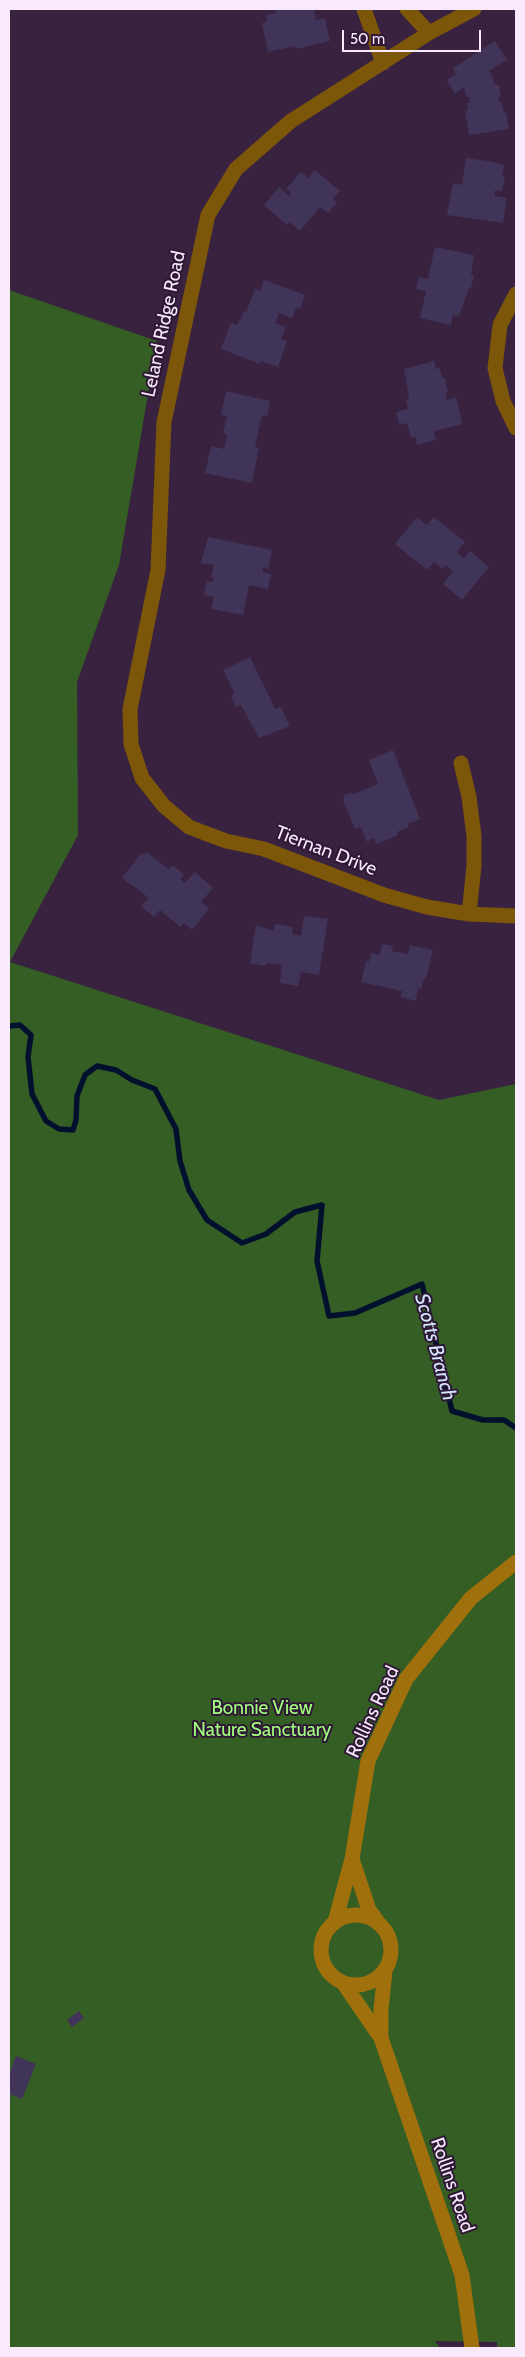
<!DOCTYPE html>
<html>
<head>
<meta charset="utf-8">
<style>
	body { margin:0 }
	#map { position:relative; width:525px; height:2357px; overflow:hidden; background:#392140; font-family:Cabin,sans-serif }
	canvas { display:block }
	.frame { position:absolute; inset:0; border:10px solid #f8e9fd; pointer-events:none }
	.scale { position:absolute; left:342px; top:30px; width:139px; height:22px; box-sizing:border-box; border:2px solid #f8e9fd; border-top:0; padding-left:6px; font-size:15px; line-height:18px; white-space:nowrap; color:#f8e9fd; -webkit-text-stroke:4px #2e1836; paint-order:stroke }
</style>
</head>
<body>
<div id="map">
<canvas width="525" height="2357"></canvas>
<div class="frame"></div>
<div class="scale">50 m</div>
</div>
<script>
const c = document.querySelector('canvas').getContext('2d');
c.lineJoin = 'round';
function fill(path, color) { c.fillStyle = color; c.fill(path, 'evenodd'); }
const toPath = rows => new Path2D(rows.map(r => 'M' + r).join(''));
function stroke(path, color, width, dash) { c.strokeStyle = color; c.lineWidth = width; c.lineCap = dash ? 'butt' : 'round'; c.setLineDash(dash || []); c.stroke(path); }
function write(font, color, halo, rows, align = 'center') {
  c.font = font + ' Cabin,sans-serif'; c.lineWidth = 4; c.setLineDash([]); c.textBaseline = 'middle'; c.strokeStyle = halo; c.fillStyle = color; for (const [text, x, y, turn = 0] of rows) {
    c.save(); c.translate(x, y); c.rotate((+turn || 0) * Math.PI / 180); c.textAlign = isNaN(turn) ? turn : align; if (halo) c.strokeText(text, 0, 0); c.fillText(text, 0, 0); c.restore();
  }
}
const green = toPath([
	[9,290,157,341,119,565,77,682,78,835,10,962,439,1100,516,1084,516,2348,497,2348,497,2342,435,2341,440,2348,9,2348]
]);
const stream = toPath([
	[9,1026,20,1025,31,1035,28,1057,32,1094,46,1121,59,1129,73,1130,76,1120,77,1096,85,1075,97,1066,116,1070,132,1080,155,1089,176,1129,180,1161,189,1190,207,1220,242,1243,266,1234,295,1212,322,1205,317,1261,329,1316,355,1313,422,1284,452,1411,483,1420,504,1420,516,1428]
]);
const building = toPath([
	[275,9,314,9,316,20,325,18,330,41,296,49,295,46,268,52,262,23,267,22,266,15,276,13],
	[495,41,507,60,489,71,493,78,494,85,499,85,501,97,498,97,500,103,502,102,504,113,506,113,509,129,469,135,465,111,468,110,467,103,470,103,469,97,466,97,464,87,455,94,447,80,456,74,453,68],
	[466,158,495,162,494,163,504,165,502,176,505,176,502,191,495,190,495,196,507,198,503,223,447,215,453,183,462,185],
	[315,170,340,191,333,199,337,202,328,213,320,207,300,231,289,222,287,225,264,205,279,187,289,196,291,193,286,189,301,172,308,178],
	[435,247,474,255,471,275,474,275,471,288,469,288,459,316,453,315,451,325,420,318,426,291,416,289,419,277,428,279],
	[264,280,305,295,300,309,296,308,292,318,279,313,275,323,286,327,281,339,287,341,278,367,261,361,260,364,221,349,231,323,237,325,244,311,246,312,255,289,260,291],
	[434,361,436,369,440,368,442,378,445,378,448,392,445,393,447,400,456,397,462,424,434,431,436,440,417,445,416,437,411,438,407,423,399,425,396,412,408,409,406,400,409,399,404,369],
	[226,391,270,401,267,416,262,415,255,447,259,448,252,483,205,473,211,446,224,449,227,434,223,433,227,416,221,415],
	[417,517,427,525,434,517,465,542,457,552,464,558,470,551,489,567,462,600,443,584,453,571,446,565,443,569,434,562,427,570,395,544],
	[208,537,272,550,268,569,263,568,262,572,271,574,268,589,249,585,243,615,211,609,214,597,204,595,207,581,213,582,214,577,211,577,214,565,201,563],
	[250,657,275,709,281,707,290,726,259,738,241,705,236,707,231,696,235,694,223,670],
	[393,750,420,819,408,824,409,827,397,832,398,835,377,844,374,838,367,842,361,827,355,829,343,801,345,794,352,793,354,794,378,784,369,760],
	[146,852,169,869,173,865,184,875,180,879,185,883,195,872,213,888,201,902,209,909,192,930,184,923,180,927,160,910,154,917,141,906,149,898,122,878,141,853,144,855],
	[304,916,328,919,319,975,301,972,298,986,280,983,282,965,266,963,265,966,250,963,256,925,274,931,275,924,293,927,292,933,301,936],
	[382,944,393,946,392,951,408,954,410,945,433,950,426,979,424,979,421,989,418,989,416,1001,401,997,402,991,361,982,366,961,369,962,371,953,379,955],
	[79,2011,84,2018,72,2027,67,2020],
	[16,2056,36,2064,22,2099,9,2094,9,2075]
]);
const street = toPath([
	[364,9,383,63],
	[407,9,429,33],
	[474,9,429,33,291,121,236,169,208,215,164,422,158,570,130,709,131,744,142,778,164,806,189,827,226,841,264,849,384,895,427,907,469,914,516,916],
	[516,294,500,325,495,368,503,401,516,428],
	[461,763,469,797,474,836,474,866,469,914]
]);
const secondary = toPath([
	[352,1859,369,1910,377,1921],
	'321 1950a35 35 0 1 1 70 0a35 35 0 1 1-70 0Z',
	[335,1922,352,1859,368,1761,406,1679,471,1598,516,1562],
	[344,1984,381,2038,462,2275,472,2348],
	[381,2038,381,2009,385,1971]
]);
const streetNames = [
	["Leland Ridge Road",164,324,-78],
	["Tiernan Drive",326,851,21],
	["Rollins Road",373,1712,-65],
	["Rollins Road",452,2185,71]
];
const parkNames = [
	["Bonnie View",262,1708],
	["Nature Sanctuary",262,1730]
];
const waterNames = [
	["Scotts Branch",435,1347,75]
];
fill(green, '#355e25');
stroke(stream, '#01112d', 5.5);
fill(building, '#403458');
stroke(street, '#7c5609', 15);
stroke(secondary, '#a0700c', 15);
write('19px', '#f8e9fd', '#2e1836', streetNames);
write('19px', '#a2ff7e', '#2e1836', parkNames);
write('italic 20px', '#d4e5fd', '#2e1836', waterNames);
</script>
</body>
</html>
